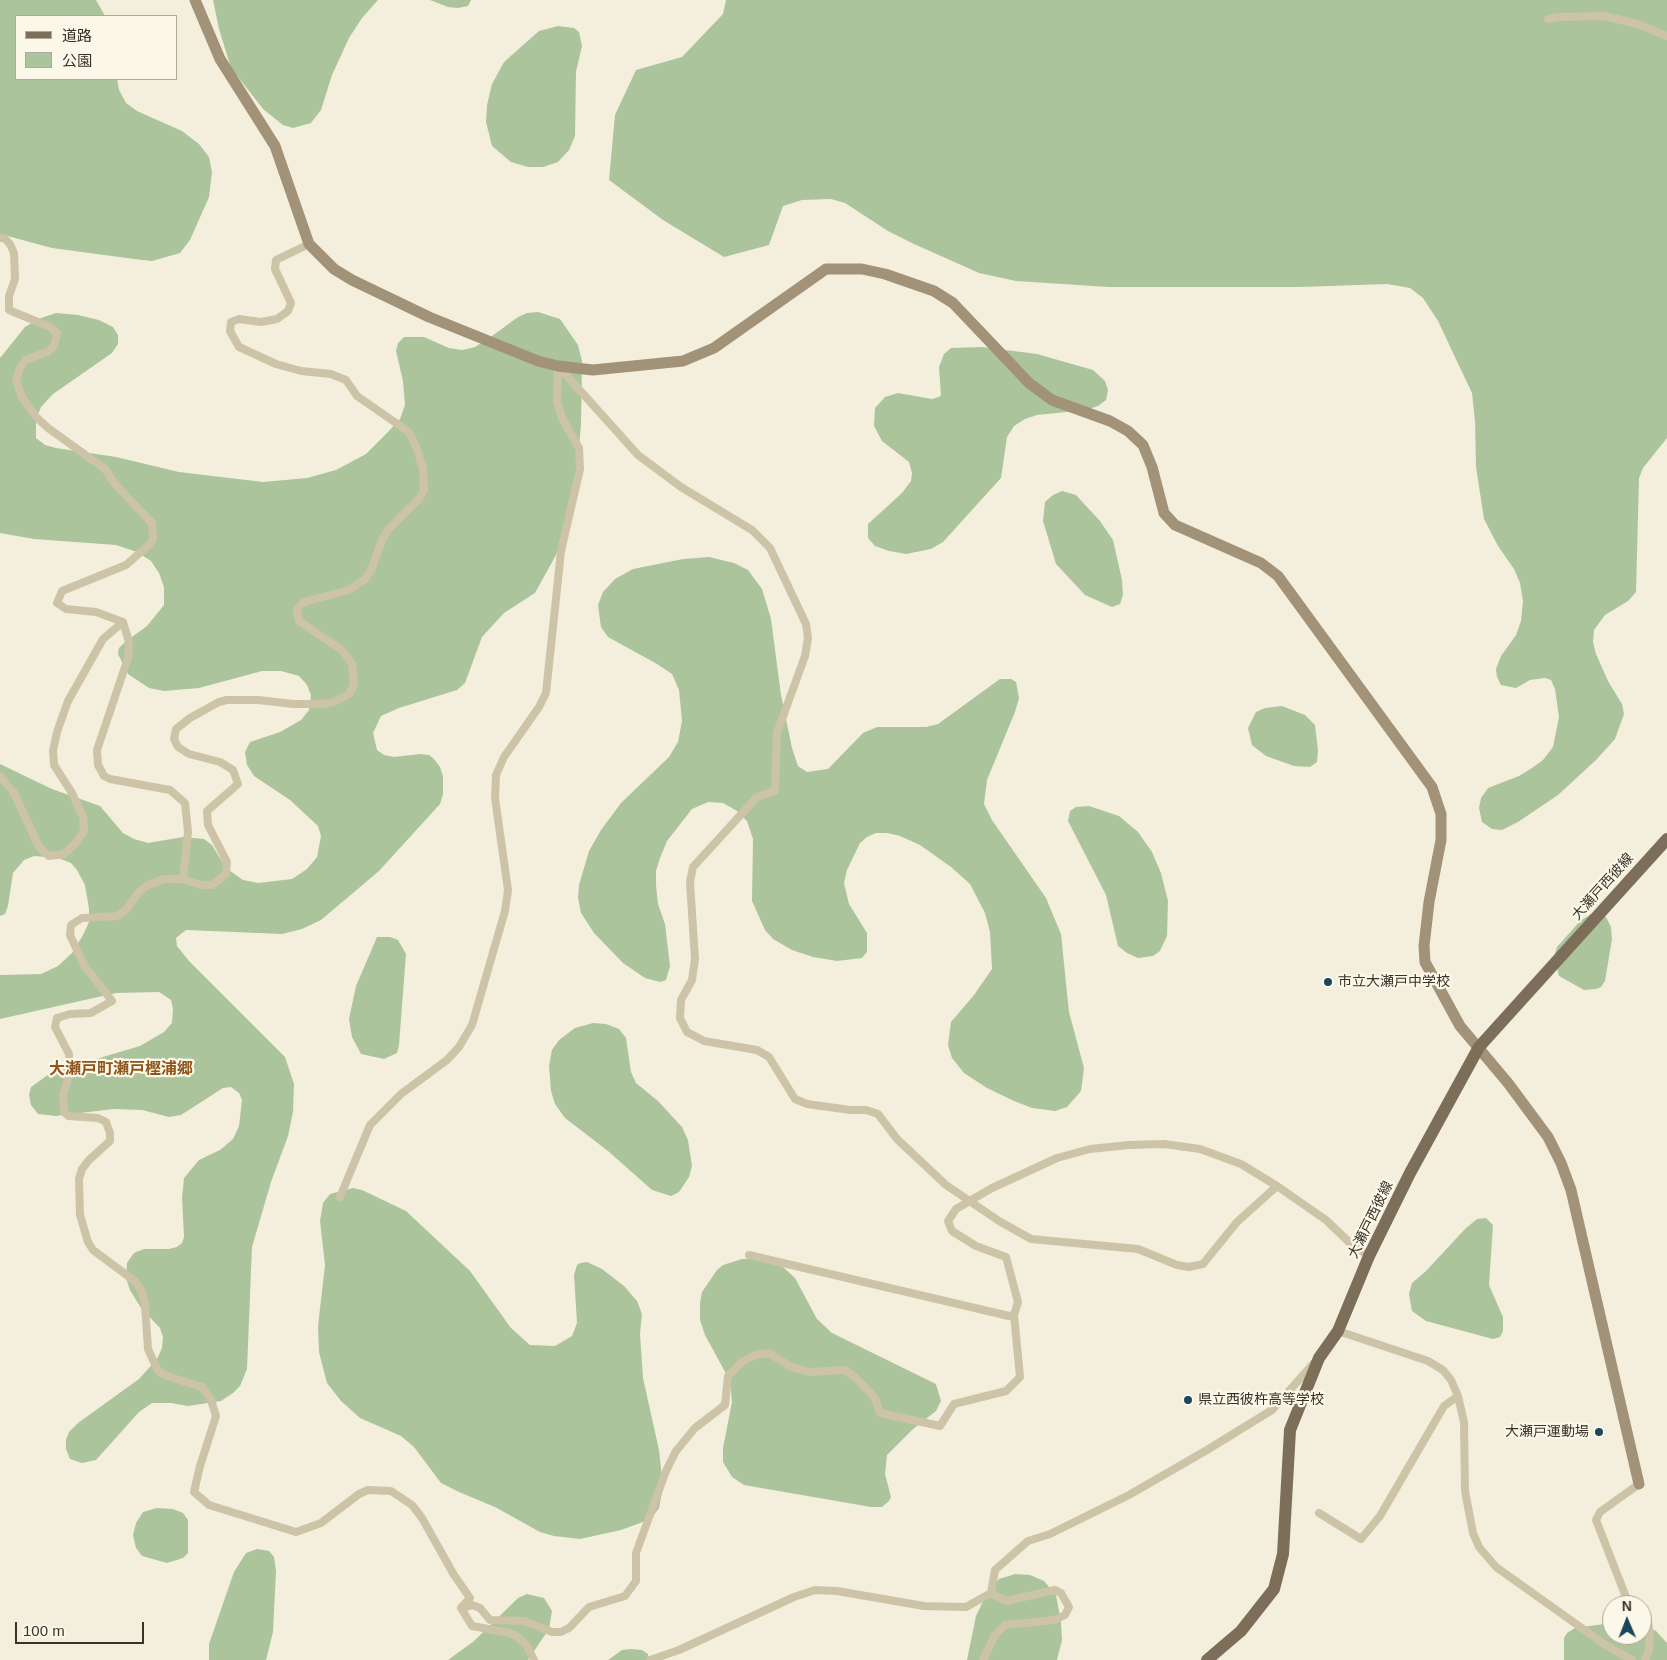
<!DOCTYPE html>
<html>
<head>
<meta charset="utf-8">
<style>
	body { margin:0 }
	#map { position:relative; width:1667px; height:1660px; overflow:hidden; background:#f4efdd; font-family:Arial,"Noto Sans JP",sans-serif }
	canvas { display:block }
	.legend { position:absolute; left:15px; top:15px; width:162px; height:65px; box-sizing:border-box; background:#fbf8e9; border:1px solid #ada99c; margin:0; padding:6px 9px; list-style:none; font-size:15px; color:#393228 }
	.legend li { display:flex; align-items:center; gap:10px; height:25px }
	.legend b { width:25px; border:1px solid #ada99c }
	.north { position:absolute; left:1602px; top:1595px; width:50px; height:50px; box-sizing:border-box; background:#fbf8e9; border:1px solid #ada99c; border-radius:50%; rotate:359deg; font-size:14px; font-weight:700; line-height:20px; text-align:center; color:#393228 }
	.north::after { content:''; display:block; margin:auto; width:18px; height:22px; background:#1b475e; clip-path:polygon(50% 0,100% 100%,50% 72%,0 100%) }
	.scale { position:absolute; left:15px; top:1622px; width:129px; height:22px; box-sizing:border-box; border:2px solid #393228; border-top:0; padding-left:6px; font-size:15px; line-height:18px; white-space:nowrap; color:#393228; -webkit-text-stroke:4px #fbf8e9; paint-order:stroke }
</style>
</head>
<body>
<div id="map">
<canvas width="1667" height="1660"></canvas>
<ul class="legend">
<li><b style="height:6px;background:#7c6e58"></b>道路</li>
<li><b style="height:14px;background:#acc49b"></b>公園</li>
</ul>
<div class="north">N</div>
<div class="scale">100 m</div>
</div>
<script>
const c = document.querySelector('canvas').getContext('2d');
c.lineJoin = 'round';
function fill(path, color) { c.fillStyle = color; c.fill(path, 'evenodd'); }
const toPath = rows => new Path2D(rows.map(r => 'M' + r).join(''));
function stroke(path, color, width, dash) { c.strokeStyle = color; c.lineWidth = width; c.lineCap = dash ? 'butt' : 'round'; c.setLineDash(dash || []); c.stroke(path); }
function write(font, color, halo, rows, align = 'center') {
  c.font = font + ' Arial,"Noto Sans JP",sans-serif'; c.lineWidth = 4.5; c.setLineDash([]); c.textBaseline = 'middle'; c.strokeStyle = halo; c.fillStyle = color; for (const [text, x, y, turn = 0] of rows) {
    c.save(); c.translate(x, y); c.rotate((+turn || 0) * Math.PI / 180); c.textAlign = isNaN(turn) ? turn : align; if (halo) c.strokeText(text, 0, 0); c.fillText(text, 0, 0); c.restore();
  }
}
const green = toPath([
	[0,0,96,0,105,16,16,16,16,79,117,79,119,90,126,103,137,111,182,131,199,144,209,157,212,172,209,197,190,240,180,253,152,261,134,259,52,248,0,234],
	[213,0,378,0,362,18,349,38,332,75,321,110,311,123,293,128,283,125,263,109,231,68,219,29],
	[430,0,471,0,468,6,458,8,448,7],
	[726,0,1667,0,1667,438,1643,468,1639,478,1636,592,1628,601,1605,615,1594,630,1593,642,1596,654,1608,681,1622,704,1624,714,1615,739,1596,760,1558,795,1518,822,1502,830,1492,829,1482,822,1479,808,1481,798,1488,788,1519,776,1532,768,1543,760,1553,747,1559,717,1555,689,1551,680,1545,678,1530,680,1516,688,1501,685,1497,677,1496,669,1501,656,1516,635,1521,621,1523,601,1520,583,1514,569,1498,546,1484,519,1476,467,1475,421,1472,393,1438,321,1423,298,1410,288,1387,284,1299,287,1109,287,1016,281,979,273,914,244,888,231,845,203,831,199,802,200,783,206,769,245,724,257,663,220,609,180,615,115,636,70,682,57,723,14],
	[558,26,574,28,579,32,582,46,576,72,575,136,569,150,558,162,543,167,528,167,511,162,492,146,486,122,487,105,492,84,504,62,539,31],
	[538,312,560,319,578,345,582,361,581,425,577,468,566,526,556,555,535,593,504,613,482,637,465,683,457,690,399,708,381,716,373,733,377,750,384,755,394,757,420,754,429,755,434,759,440,767,443,776,443,794,440,804,379,871,321,920,302,929,282,934,186,930,176,938,177,946,189,961,285,1057,294,1084,293,1112,288,1136,271,1182,252,1247,247,1369,240,1386,233,1393,221,1401,188,1406,171,1403,152,1403,139,1412,96,1460,82,1463,70,1459,66,1449,66,1440,69,1432,78,1423,139,1379,157,1359,162,1348,163,1337,160,1328,141,1308,130,1290,126,1278,127,1263,134,1253,144,1249,169,1249,177,1247,182,1243,184,1237,182,1198,184,1178,199,1160,220,1150,233,1139,239,1126,242,1100,239,1093,231,1087,223,1088,181,1115,169,1117,142,1110,113,1109,56,1116,38,1114,31,1105,29,1095,31,1087,52,1072,140,1046,164,1032,172,1023,173,1009,171,1000,159,992,116,993,0,1019,0,975,41,974,58,966,72,953,83,935,89,922,89,909,85,885,77,870,71,863,58,858,34,856,24,860,13,873,8,906,5,914,0,916,0,764,52,789,100,806,123,833,134,839,148,843,183,837,204,839,212,845,226,868,243,880,258,883,292,879,307,869,317,857,321,836,318,826,290,800,254,776,247,765,245,752,250,742,280,732,301,720,309,710,311,695,307,685,299,676,281,671,262,671,199,688,164,691,149,688,128,674,118,654,119,648,125,642,147,626,164,605,164,587,159,573,151,561,137,552,116,545,34,539,0,533,0,358,25,327,38,319,56,313,78,315,99,320,113,327,118,335,118,344,112,353,53,394,41,407,36,419,36,438,45,445,56,448,116,457,179,472,263,482,307,478,336,470,366,454,386,434,400,419,405,405,403,381,396,351,398,343,404,337,424,337,449,348,462,350,475,347,488,339,518,317,527,313],
	[982,347,1037,354,1093,370,1105,381,1108,390,1106,400,1098,406,1086,410,1037,415,1025,419,1014,426,1007,437,1001,478,943,542,931,549,906,554,889,551,875,546,868,538,868,524,902,493,911,481,912,473,909,462,882,441,874,426,875,408,885,397,898,393,932,399,939,397,941,395,939,367,944,354,951,348],
	[1062,491,1076,495,1100,521,1113,540,1122,580,1123,595,1120,604,1112,607,1085,595,1056,564,1043,521,1045,502,1053,495],
	[709,557,734,563,748,570,762,589,771,619,781,695,792,748,798,766,807,772,828,769,863,733,877,727,926,727,938,724,1000,679,1011,679,1016,682,1019,698,1015,712,987,780,984,804,992,820,1046,898,1061,934,1069,1012,1084,1068,1081,1091,1067,1107,1055,1111,1032,1108,1014,1101,987,1088,964,1073,952,1058,948,1045,951,1022,974,995,992,969,990,932,985,913,970,884,951,867,920,845,900,836,887,833,876,833,867,837,860,843,847,870,844,883,849,904,867,933,867,952,862,958,837,961,813,957,792,950,773,939,765,930,752,901,753,839,747,821,737,811,723,803,708,802,692,809,667,841,660,858,656,871,656,885,658,904,665,924,670,966,666,980,660,982,645,978,623,963,594,933,581,913,578,898,579,885,589,851,601,830,621,803,669,757,678,742,682,721,679,690,672,674,657,664,608,637,601,627,598,605,603,592,615,579,633,569,683,559],
	[1282,706,1305,715,1315,725,1318,750,1317,762,1310,767,1294,766,1266,756,1252,745,1248,728,1256,712,1265,708],
	[1089,806,1119,816,1138,832,1152,852,1161,873,1168,901,1167,936,1160,951,1153,956,1138,958,1127,953,1118,946,1106,895,1068,821,1070,811,1076,807],
	[1600,912,1606,917,1611,927,1612,939,1605,981,1601,987,1596,989,1584,990,1559,976,1554,957,1557,947,1580,921,1591,914],
	[377,937,390,937,398,940,406,954,399,1045,397,1053,384,1059,361,1054,352,1037,349,1019,356,986],
	[593,1023,606,1024,619,1029,626,1038,631,1072,636,1083,658,1101,682,1127,688,1140,692,1166,689,1177,679,1192,671,1196,652,1190,608,1151,565,1118,555,1104,551,1091,549,1066,552,1050,559,1040,575,1028],
	[353,1188,362,1190,406,1211,470,1271,511,1328,530,1345,555,1346,572,1336,577,1323,574,1275,577,1265,580,1263,587,1262,602,1269,624,1286,637,1301,642,1314,640,1334,643,1378,659,1450,663,1487,659,1508,651,1519,621,1530,580,1539,554,1536,540,1532,495,1507,459,1492,441,1483,414,1447,401,1436,360,1418,341,1401,327,1383,319,1352,318,1326,325,1265,320,1221,323,1203,330,1194],
	[1486,1218,1493,1225,1489,1285,1503,1317,1503,1331,1500,1337,1493,1339,1426,1321,1412,1311,1409,1294,1412,1283,1426,1271,1466,1228,1477,1219],
	[742,1259,759,1259,783,1267,795,1278,817,1319,832,1333,936,1384,941,1401,936,1411,913,1429,887,1455,885,1474,891,1497,889,1501,882,1507,871,1507,744,1485,732,1477,723,1462,723,1448,732,1402,730,1381,705,1335,700,1320,700,1303,702,1292,717,1270,723,1265],
	[157,1508,173,1509,183,1513,188,1520,188,1553,183,1558,167,1563,142,1556,136,1548,133,1535,136,1523,143,1512],
	[257,1549,269,1551,274,1557,276,1571,273,1632,266,1660,209,1660,209,1644,234,1572,246,1553],
	[1015,1574,1030,1575,1044,1581,1056,1595,1061,1622,1062,1640,1057,1660,967,1660,976,1616,987,1593,999,1579],
	[527,1594,544,1598,552,1611,549,1629,528,1660,448,1660,474,1641,518,1598],
	[1612,1623,1612,1635,1642,1635,1642,1625,1656,1631,1667,1643,1667,1660,1564,1660,1564,1638,1567,1633,1575,1628],
	[631,1649,642,1650,648,1654,648,1660,608,1660,622,1650]
]);
const street = toPath([
	[1548,19,1559,17,1604,16,1638,24,1667,36],
	[0,238,4,238,10,244,14,253,15,279,9,296,9,310,50,327,57,333,54,346,47,352,25,360,20,368,16,381,22,397,36,417,48,428,105,469,115,484,152,523,153,539,150,544,126,565,62,591,57,603,66,609,96,612,123,622,129,642,128,658,97,750,98,765,104,776,110,779,170,790,185,803,188,832,183,879],
	[309,244,276,260,275,269,291,303,288,311,277,319,261,322,239,319,231,322,230,331,239,347,276,364,301,371,331,374,346,380,357,396,409,432,417,449,423,469,424,490,419,499,388,530,382,540,371,570,365,579,349,590,304,602,297,609,299,621,343,651,352,664,354,685,349,694,334,702,322,704,293,704,258,700,227,700,219,702,190,718,176,729,174,739,178,747,189,754,220,762,233,770,238,784,207,811,208,825,227,862,226,874,212,885,201,885,183,879,164,879,148,885,138,893,126,910,117,916,82,918,71,925,70,935,84,965,112,1001,91,1013,70,1014,57,1018,55,1027,69,1054,70,1072,63,1096,64,1112,68,1116,98,1118,106,1122,110,1133,110,1141,89,1160,82,1169,79,1179,80,1215,88,1242,93,1250,136,1282,142,1292,145,1306,148,1349,158,1371,167,1376,202,1387,211,1400,216,1416,200,1466,194,1492,209,1505,296,1532,321,1523,359,1494,368,1490,391,1491,412,1505,422,1518,454,1575,470,1598,461,1608],
	[558,366,638,455,681,487,752,530,770,548,806,624,808,638,805,656,777,733,775,791,757,797,693,867,690,882,695,959,692,980,681,1000,680,1018,687,1032,704,1041,757,1050,769,1057,795,1099,807,1104,850,1110,866,1110,878,1114,897,1139,946,1185,999,1221,1031,1239,1138,1249,1177,1265,1189,1267,1203,1264,1237,1222,1277,1186,1326,1220,1350,1243,1369,1256],
	[0,776,14,793,39,847,49,856,64,854,75,844,84,831,83,817,72,793,54,765,53,751,57,732,68,701,103,639,123,622],
	[340,1197,370,1125,401,1094,447,1060,459,1047,472,1025,505,911,508,890,495,798,496,775,504,757,539,707,546,693,561,551,580,469,579,448,562,418,557,401,558,366],
	[749,1255,1009,1316,1014,1315],
	[1338,1331,1428,1361,1443,1370,1451,1380,1458,1396,1464,1422,1465,1491,1473,1533,1479,1547,1496,1567,1607,1646,1632,1660],
	[1319,1513,1361,1539,1380,1516,1444,1406,1458,1396],
	[991,1593,995,1570,1028,1541,1050,1534,1129,1495,1207,1450,1272,1410,1314,1363],
	[1633,1605,1626,1597,1596,1520,1600,1512,1639,1484],
	[461,1608,472,1626,510,1633,519,1638,527,1646,534,1660],
	[463,1608,472,1605,480,1608,490,1620,524,1621,552,1632,561,1632,569,1628,589,1607,625,1596,636,1581,636,1553,666,1471,676,1451,695,1428,725,1405,728,1376,742,1362,755,1355,769,1353,791,1367,809,1372,845,1370,855,1377,875,1398,880,1413,940,1426,954,1404,1006,1391,1020,1377,1014,1315,1018,1302,1006,1257,976,1246,952,1231,948,1221,956,1209,992,1188,1057,1158,1090,1149,1129,1145,1164,1144,1200,1149,1241,1164,1277,1186],
	[1642,1615,1648,1622,1650,1636,1649,1650,1645,1660],
	[650,1660,679,1650,794,1597,815,1590,837,1591,924,1606,966,1607,991,1593],
	[983,1660,995,1635,1005,1625,1055,1620,1065,1615,1069,1607,1061,1593,1055,1590,1006,1601,991,1593]
]);
const secondary = toPath([
	[195,0,220,59,275,146,309,244,334,269,352,280,429,317,538,361,558,366,593,370,683,361,714,348,826,269,862,269,885,274,934,291,953,303,1029,383,1052,400,1110,421,1128,431,1143,445,1152,467,1164,513,1175,525,1261,563,1278,576,1432,787,1441,814,1441,840,1429,902,1424,946,1425,962,1460,1026,1508,1083,1548,1137,1561,1163,1571,1190,1639,1484]
]);
const primary = toPath([
	[1207,1660,1241,1631,1274,1589,1283,1554,1290,1430,1319,1358,1338,1331,1369,1256,1410,1173,1479,1047,1667,839]
]);
const markers = [
	[1328,982,5,"#1b475e"],
	[1188,1400,5,"#1b475e"],
	[1599,1432,5,"#1b475e"]
];
const streetNames = [
	["大瀬戸西彼線",1603,887,-48],
	["大瀬戸西彼線",1371,1220,-64]
];
const poiNames = [
	["市立大瀬戸中学校",1338,982],
	["県立西彼杵高等学校",1198,1400],
	["大瀬戸運動場",1589,1432,"right"]
];
const quarterNames = [
	["大瀬戸町瀬戸樫浦郷",121,1070]
];
fill(green, '#acc49b');
stroke(street, '#cdc3a7', 8);
stroke(secondary, '#a19278', 11);
stroke(primary, '#7c6e58', 12);
for (const [x, y, r, color] of markers) { const dot = new Path2D(); dot.arc(x, y, r, 0, 2 * Math.PI); c.fillStyle = color; c.fill(dot); stroke(dot, '#fbf8e9', 2); }
write('14px', '#393228', '#fbf8e9', streetNames);
write('14px', '#393228', '#fbf8e9', poiNames, 'left');
write('bold 16px', '#8e551c', '#fbf8e9', quarterNames);
</script>
</body>
</html>
